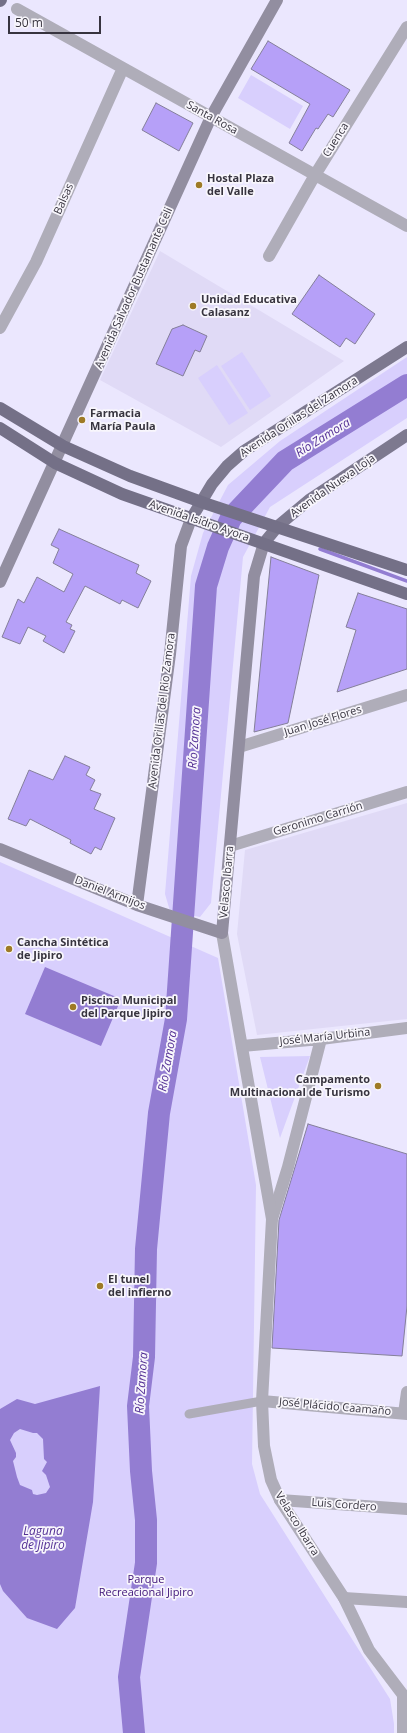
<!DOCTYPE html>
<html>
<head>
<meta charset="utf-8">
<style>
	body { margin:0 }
	#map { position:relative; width:407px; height:1733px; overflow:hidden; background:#ebe7fe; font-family:"Open Sans",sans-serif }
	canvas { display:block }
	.scale { position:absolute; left:8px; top:16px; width:93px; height:18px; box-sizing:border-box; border:2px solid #37343f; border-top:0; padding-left:5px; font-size:12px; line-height:14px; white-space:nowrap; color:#37343f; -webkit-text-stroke:3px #f8f6fc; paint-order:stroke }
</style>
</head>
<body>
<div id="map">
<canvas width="407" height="1733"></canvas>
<div class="scale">50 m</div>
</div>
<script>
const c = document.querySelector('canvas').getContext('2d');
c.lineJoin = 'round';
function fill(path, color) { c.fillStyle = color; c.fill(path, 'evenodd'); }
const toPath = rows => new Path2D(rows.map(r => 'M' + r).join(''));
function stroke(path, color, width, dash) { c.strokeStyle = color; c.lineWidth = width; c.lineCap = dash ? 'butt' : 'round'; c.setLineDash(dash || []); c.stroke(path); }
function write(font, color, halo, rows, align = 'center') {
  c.font = font + ' "Open Sans",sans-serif'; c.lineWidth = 3.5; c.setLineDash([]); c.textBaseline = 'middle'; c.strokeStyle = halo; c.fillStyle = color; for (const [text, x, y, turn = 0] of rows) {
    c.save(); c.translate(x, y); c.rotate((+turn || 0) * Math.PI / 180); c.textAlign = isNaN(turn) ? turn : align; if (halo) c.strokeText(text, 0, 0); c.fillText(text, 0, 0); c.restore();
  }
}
const built = toPath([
	[160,251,344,361,221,447,100,380],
	[407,803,407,1019,257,1035,237,934,245,850]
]);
const green = toPath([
	[251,75,303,106,290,129,238,98],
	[242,352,271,396,250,410,221,366],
	[407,357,407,418,270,507,243,557,211,903,200,917,170,911,165,894,191,576,203,533,228,485,280,441],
	[217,365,248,413,229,425,198,378],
	[0,862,218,958,256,1185,252,1464,260,1494,390,1699,394,1724,394,1733,0,1733],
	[310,1056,280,1138,260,1057]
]);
const water = toPath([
	[45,967,121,999,101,1046,25,1014],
	[100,1386,93,1502,75,1608,57,1629,27,1618,3,1591,0,1584,0,1409,17,1399,35,1404],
	[20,1429,33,1433,37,1433,43,1439,44,1459,47,1462,42,1471,46,1475,50,1487,46,1493,37,1495,33,1494,32,1490,20,1485,17,1477,13,1461,16,1457,16,1453,10,1440,14,1433]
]);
const stream = toPath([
	[320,549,407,581]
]);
const river = toPath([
	[134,1733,129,1677,146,1563,146,1520,141,1471,138,1406,144,1357,146,1249,159,1113,176,1019,206,586,218,547,231,518,285,461,407,385]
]);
const building = toPath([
	[268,41,350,90,333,117,328,114,318,129,316,128,302,151,289,143,310,104,251,69,268,41],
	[156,103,193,123,179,151,142,130,156,103],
	[319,275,375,314,355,344,346,338,340,347,292,314,319,275],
	[183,325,207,336,200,352,195,350,183,376,156,364,172,329,183,325],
	[59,529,139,565,136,573,151,581,138,608,122,600,120,604,85,586,66,622,72,625,70,629,75,631,64,653,43,641,46,636,28,627,20,644,2,637,18,599,24,603,37,577,64,592,73,574,53,563,59,549,51,545,59,529],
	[271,557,319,575,288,723,254,732,271,557],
	[358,593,407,609,407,669,337,692,356,630,346,627,358,593],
	[65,756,90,767,86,775,95,780,90,790,101,794,94,809,115,818,101,850,95,847,91,854,70,843,71,840,30,819,26,826,8,819,29,770,53,780,65,756],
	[308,1124,407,1154,407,1306,402,1356,272,1348,279,1220,308,1124]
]);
const pedestrian = toPath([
	[189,1414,262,1401]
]);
const minor = toPath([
	[17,9,407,226],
	[269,256,315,175,407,27],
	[0,328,36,262,123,68],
	[239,747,407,695],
	[230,846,407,792],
	[242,1046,321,1039,407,1028],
	[272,1219,288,1167,321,1039],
	[262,1401,407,1414],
	[404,1413,407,1392],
	[280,1500,407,1509],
	[344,1598,407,1602]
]);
const tertiary = toPath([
	[222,933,272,1219,262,1401,264,1446,271,1480,280,1500,344,1598,369,1650,403,1695,403,1733]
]);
const secondary = toPath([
	[0,582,211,117,277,0],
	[0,849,137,905,222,933,254,576,264,543],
	[137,905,170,654,181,546,191,519]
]);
const primary = toPath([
	[191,519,212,484,227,466,244,451,407,347],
	[264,543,278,526,309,500,407,435]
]);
const trunk = toPath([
	[0,1,1,0],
	[0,408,63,446,130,476,207,504,407,570],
	[0,428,55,463,122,494,407,594]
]);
const markers = [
	[199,185,4,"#9e7a26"],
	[193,306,4,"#9e7a26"],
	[82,420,4,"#9e7a26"],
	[9,949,4,"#9e7a26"],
	[73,1007,4,"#9e7a26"],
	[378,1086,4,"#9e7a26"],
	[100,1286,4,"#9e7a26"]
];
const streetNames = [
	["Santa Rosa",212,118,29],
	["Cuenca",336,140,-58],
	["Balsas",64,199,-66],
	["Avenida Salvador Bustamante Celi",134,288,-66],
	["Avenida Orillas del Zamora",299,417,-33],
	["Avenida Nueva Loja",333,486,-35],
	["Avenida Isidro Ayora",199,521,19],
	["Avenida Orillas del Rio Zamora",162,711,-83],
	["Juan José Flores",323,721,-17],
	["Geronimo Carrión",318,819,-17],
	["Velasco Ibarra",227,882,-85],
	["Daniel Armijos",110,893,21],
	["José María Urbina",325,1037,-6],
	["José Plácido Caamaño",335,1407,5],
	["Luis Cordero",344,1505,4],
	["Velasco Ibarra",297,1524,58]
];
const poiNames = [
	["Hostal Plaza",207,179],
	["del Valle",207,192],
	["Unidad Educativa",201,300],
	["Calasanz",201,313],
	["Farmacia",90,414],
	["María Paula",90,427],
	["Cancha Sintética",17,943],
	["de Jipiro",17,956],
	["Piscina Municipal",81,1001],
	["del Parque Jipiro",81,1014],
	["Campamento",370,1080,"right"],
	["Multinacional de Turismo",370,1093,"right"],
	["El tunel",108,1280],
	["del infierno",108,1293]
];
const parkNames = [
	["Parque",146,1580],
	["Recreacional Jipiro",146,1593]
];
const waterNames = [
	["Río Zamora",323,438,-32],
	["Río Zamora",195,738,-86],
	["Río Zamora",168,1061,-80],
	["Río Zamora",142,1383,-86],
	["Laguna",43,1532],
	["de Jipiro",43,1546]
];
fill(built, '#e0daf6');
fill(green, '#d8cffd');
fill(water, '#937dd2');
stroke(stream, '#937dd2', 3.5);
stroke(river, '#937dd2', 22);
fill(building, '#b6a0f8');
stroke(building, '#847f99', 1);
stroke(pedestrian, '#afadb9', 9);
stroke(minor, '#afadb9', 12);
stroke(tertiary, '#afadb9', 12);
stroke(secondary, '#928ea0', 12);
stroke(primary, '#7d798f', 12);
stroke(trunk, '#747087', 12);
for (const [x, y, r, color] of markers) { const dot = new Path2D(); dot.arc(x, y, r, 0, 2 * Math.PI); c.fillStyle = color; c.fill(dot); stroke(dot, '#f8f6fc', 1.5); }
write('11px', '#37343f', '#f8f6fc', streetNames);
write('bold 11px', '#37343f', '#f8f6fc', poiNames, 'left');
write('11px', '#3c1177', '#f8f6fc', parkNames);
write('italic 12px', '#543195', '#f8f6fc', waterNames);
</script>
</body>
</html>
